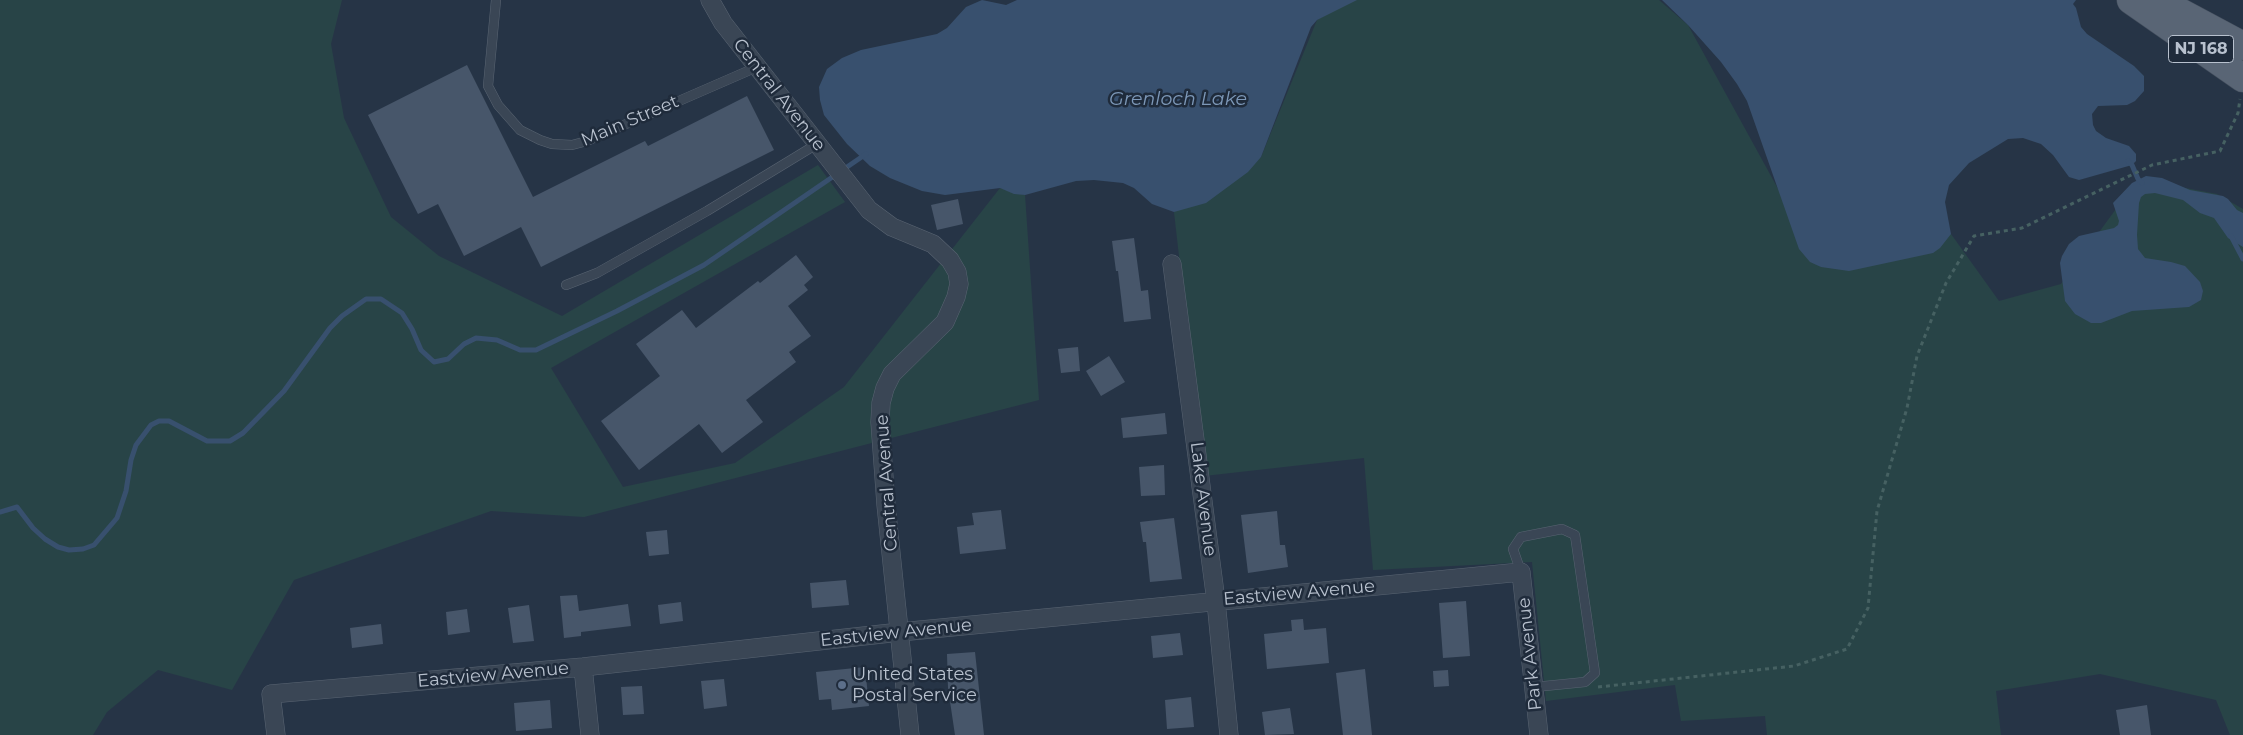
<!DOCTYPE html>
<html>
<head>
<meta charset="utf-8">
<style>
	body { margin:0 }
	canvas { display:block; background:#263446 }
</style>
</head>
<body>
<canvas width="2243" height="735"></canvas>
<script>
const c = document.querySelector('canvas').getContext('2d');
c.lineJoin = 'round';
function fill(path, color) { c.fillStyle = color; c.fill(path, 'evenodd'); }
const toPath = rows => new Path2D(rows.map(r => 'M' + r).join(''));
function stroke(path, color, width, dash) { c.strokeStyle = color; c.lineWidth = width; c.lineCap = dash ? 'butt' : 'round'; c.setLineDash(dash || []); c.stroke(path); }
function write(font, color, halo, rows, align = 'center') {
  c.font = font + ' Montserrat,sans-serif'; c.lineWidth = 5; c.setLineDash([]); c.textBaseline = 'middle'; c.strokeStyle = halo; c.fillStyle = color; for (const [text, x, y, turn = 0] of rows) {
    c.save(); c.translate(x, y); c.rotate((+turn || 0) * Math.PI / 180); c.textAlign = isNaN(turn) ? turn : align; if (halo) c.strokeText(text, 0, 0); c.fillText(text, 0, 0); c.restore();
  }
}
const green = toPath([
	[0,0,342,0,331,44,344,118,391,217,439,256,562,316,818,165,845,202,551,368,623,487,735,463,844,387,1000,188,1025,195,1039,400,584,517,491,511,294,580,232,690,158,670,107,712,93,735,0,735],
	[1348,0,1659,0,1688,25,1821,267,1951,234,1999,301,2061,284,2138,179,2217,194,2243,209,2243,735,2230,735,2216,700,2100,674,1996,691,2001,735,1767,735,1765,716,1681,721,1675,685,1546,701,1532,562,1373,570,1364,458,1204,476,1174,212,1261,157,1317,20]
]);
const water = toPath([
	[982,0,1006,5,1017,0,1357,0,1317,20,1311,27,1261,157,1248,172,1206,203,1174,212,1152,204,1134,188,1123,183,1094,180,1076,181,1025,195,1014,194,1000,188,945,195,922,191,890,178,870,166,847,144,824,115,820,100,819,87,827,69,842,58,861,50,937,34,947,28,966,7],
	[1662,0,2076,0,2073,4,2076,8,2081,27,2087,34,2134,66,2144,76,2144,91,2135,101,2127,105,2098,106,2092,114,2093,125,2096,131,2106,138,2129,146,2136,154,2136,161,2132,165,2079,180,2069,177,2053,155,2041,144,2023,138,2008,139,1969,163,1949,185,1945,202,1951,234,1940,248,1933,253,1849,271,1821,267,1810,262,1799,249,1747,101,1737,84,1721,62,1688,25],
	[2146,176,2162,178,2190,190,2223,196,2228,199,2237,210,2243,213,2243,247,2228,238,2214,218,2200,213,2183,200,2155,193,2145,194,2141,197,2139,203,2137,235,2138,249,2145,258,2171,262,2185,266,2200,282,2203,291,2201,300,2189,307,2132,311,2101,323,2091,323,2075,314,2065,301,2060,263,2062,256,2069,244,2079,236,2114,228,2118,225,2119,221,2113,203,2132,183]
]);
const stream = toPath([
	[2128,161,2132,165,2138,179,2142,183],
	[2231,236,2243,259],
	[0,512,17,507,33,528,45,539,58,547,69,550,83,549,94,545,117,518,126,491,131,460,136,445,151,425,159,421,169,421,207,441,230,441,243,433,284,391,330,328,342,316,366,299,381,299,402,313,412,329,421,350,434,362,448,359,464,344,476,338,497,340,520,350,536,350,617,311,704,265,866,154]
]);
const building = toPath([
	[467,65,533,197,645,141,648,146,747,96,774,150,541,267,521,227,464,256,438,204,418,214,368,115],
	[958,199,963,224,937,230,931,205],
	[1134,238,1141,291,1148,290,1151,319,1124,322,1118,271,1116,271,1112,241],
	[796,255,813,277,804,285,808,290,788,306,811,336,789,352,796,362,746,400,763,422,722,453,699,424,639,470,601,421,660,376,636,344,682,310,696,328,758,281,760,283],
	[1078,347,1080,371,1061,373,1058,349],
	[1109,356,1125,382,1101,396,1086,371],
	[1165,413,1167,434,1123,438,1121,418],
	[1164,465,1165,495,1141,496,1139,467],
	[1001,510,1006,549,960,554,957,527,974,525,972,513],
	[1277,511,1280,545,1285,545,1288,567,1248,573,1241,515],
	[1174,518,1182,579,1150,582,1146,542,1143,542,1140,522],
	[667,530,669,554,649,556,646,532],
	[846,580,849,605,812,608,810,583],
	[577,595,579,611,628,604,631,626,581,632,581,636,564,638,560,596],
	[1466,601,1470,656,1443,658,1439,603],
	[681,602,683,621,660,624,658,605],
	[529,605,534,641,513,643,508,608],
	[467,609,470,632,448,635,446,612],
	[1303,619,1304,630,1326,628,1329,663,1267,669,1264,634,1292,631,1291,620],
	[381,624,383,644,352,648,350,628],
	[1180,633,1183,655,1153,658,1151,636],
	[975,652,984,735,955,735,948,688,947,654],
	[865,667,869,706,832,710,831,699,819,700,816,672],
	[1365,669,1372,735,1343,735,1336,673],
	[1448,670,1449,686,1434,687,1433,671],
	[724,679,727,706,704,709,701,681],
	[642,686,644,714,623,715,621,687],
	[1191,697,1194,727,1167,729,1165,700],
	[550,700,552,728,516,731,514,703],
	[2147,705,2151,735,2120,735,2116,710],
	[1290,708,1294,734,1265,735,1262,712]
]);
const path = toPath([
	[1598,687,1794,666,1847,649,1868,608,1877,511,1907,408,1917,356,1946,283,1974,236,2022,228,2152,165,2220,151,2238,113,2240,99]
]);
const service = toPath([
	[496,0,488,86,498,105,520,130,540,140,552,144,572,145,587,141,757,67],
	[566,285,597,273,707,211,817,144],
	[1521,572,1513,549,1521,537,1562,529,1575,535,1595,673,1585,682,1535,687]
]);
const minor = toPath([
	[710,0,723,23,869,210,892,227,933,244,950,260,957,272,959,284,956,297,945,322,892,374,885,388,881,403,880,422,886,505,910,735],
	[1172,264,1216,601,1229,735],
	[583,667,590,735],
	[276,735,271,694,583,667,900,632,1521,572,1539,735]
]);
const primary = toPath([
	[2131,0,2243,78],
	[2161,2,2243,46]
]);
const markers = [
	[842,685,5,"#5c6f8a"]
];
const shields = [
	[2201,49,65]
];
const shieldNames = [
	["NJ 168",2201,49]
];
const streetNames = [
	["Central Avenue",779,95,52],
	["Main Street",630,121,-23],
	["Central Avenue",887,483,-94],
	["Lake Avenue",1203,499,83],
	["Eastview Avenue",1299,593,-5],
	["Eastview Avenue",896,633,-6],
	["Park Avenue",1530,654,-96],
	["Eastview Avenue",493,675,-5]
];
const poiNames = [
	["United States",852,675],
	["Postal Service",852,696]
];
const waterNames = [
	["Grenloch Lake",1178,99]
];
fill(green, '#284447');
fill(water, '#38506e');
stroke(stream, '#38506e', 5);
fill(building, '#47566a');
stroke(service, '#596472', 10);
stroke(minor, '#596472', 19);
stroke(primary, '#444f5e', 29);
stroke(path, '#466162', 3, [4, 4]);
stroke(service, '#3a4655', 9);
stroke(minor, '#3a4655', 18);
stroke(primary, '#596575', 28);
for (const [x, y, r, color] of markers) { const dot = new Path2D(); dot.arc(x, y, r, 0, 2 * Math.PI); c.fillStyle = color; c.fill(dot); stroke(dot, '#1f2b3b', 2); }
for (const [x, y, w] of shields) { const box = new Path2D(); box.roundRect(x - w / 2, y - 13.5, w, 27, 4); c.fillStyle = '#1f2b3b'; c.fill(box); stroke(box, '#b8c1ce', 1); }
write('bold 16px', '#b8c1ce', null, shieldNames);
write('18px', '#b8c1ce', '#1f2b3b', streetNames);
write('18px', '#b8c1ce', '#1f2b3b', poiNames, 'left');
write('italic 19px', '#7d98b8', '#1f2b3b', waterNames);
</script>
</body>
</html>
